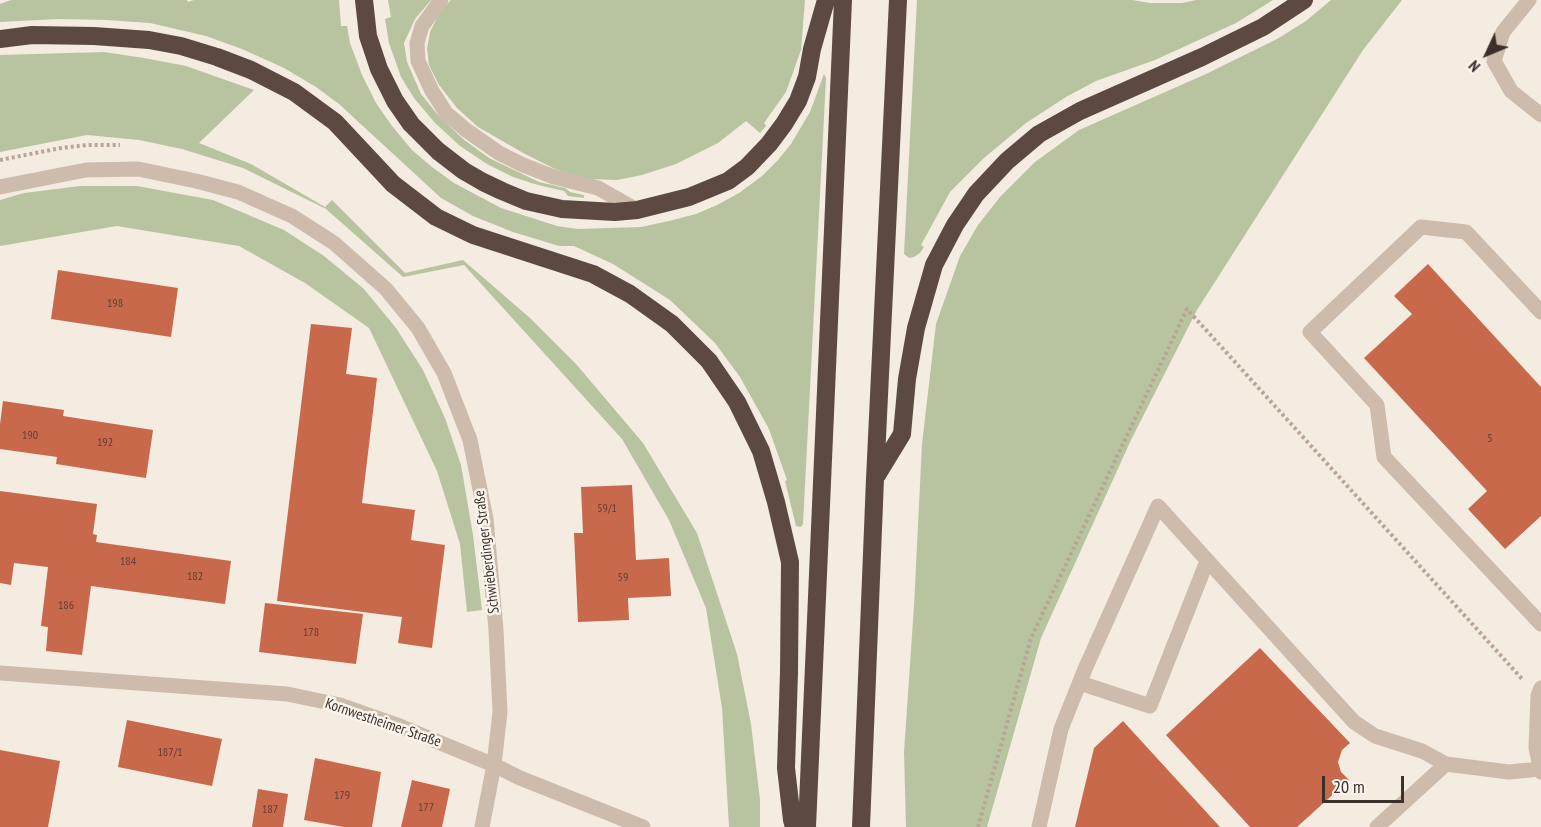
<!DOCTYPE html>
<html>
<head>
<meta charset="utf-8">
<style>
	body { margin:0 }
	#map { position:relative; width:1541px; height:827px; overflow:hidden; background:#f4ebe1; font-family:"PT Sans Narrow",sans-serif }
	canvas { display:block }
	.north { position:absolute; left:1457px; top:24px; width:60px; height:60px; -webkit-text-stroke:4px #fbf5ee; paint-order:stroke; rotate:226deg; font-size:16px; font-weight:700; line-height:24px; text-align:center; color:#3b302b }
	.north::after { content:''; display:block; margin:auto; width:21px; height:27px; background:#3b302b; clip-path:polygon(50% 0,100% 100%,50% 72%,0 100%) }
	.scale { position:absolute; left:1322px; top:776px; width:82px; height:27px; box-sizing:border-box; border:3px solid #3b302b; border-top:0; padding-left:8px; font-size:18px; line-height:21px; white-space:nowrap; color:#3b302b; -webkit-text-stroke:4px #fbf5ee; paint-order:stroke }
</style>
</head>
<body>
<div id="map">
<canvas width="1541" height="827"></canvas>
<div class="north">N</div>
<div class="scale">20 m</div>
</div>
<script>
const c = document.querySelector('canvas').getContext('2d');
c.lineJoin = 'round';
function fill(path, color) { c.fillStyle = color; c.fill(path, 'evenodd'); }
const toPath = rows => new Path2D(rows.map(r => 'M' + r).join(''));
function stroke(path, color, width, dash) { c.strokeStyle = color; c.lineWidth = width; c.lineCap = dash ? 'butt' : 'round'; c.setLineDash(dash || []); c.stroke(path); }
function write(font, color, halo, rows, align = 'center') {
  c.font = font + ' "PT Sans Narrow",sans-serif'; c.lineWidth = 5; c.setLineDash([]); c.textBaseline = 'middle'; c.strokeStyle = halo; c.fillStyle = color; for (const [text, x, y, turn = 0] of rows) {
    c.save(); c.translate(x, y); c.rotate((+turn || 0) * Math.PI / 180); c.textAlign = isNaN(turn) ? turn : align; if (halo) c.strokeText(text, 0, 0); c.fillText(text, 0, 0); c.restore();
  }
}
const green = toPath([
	[11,0,187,0,188,2,194,0,339,0,341,26,347,26,350,43,362,75,376,103,392,126,412,150,432,167,454,183,501,208,557,226,578,229,641,227,669,221,696,214,717,205,739,193,762,176,778,160,791,144,810,112,824,74,826,78,803,524,801,527,796,526,785,481,787,480,769,429,740,377,715,343,670,300,613,264,574,246,559,246,513,232,473,216,441,198,339,104,316,87,284,68,242,49,206,36,150,23,106,20,59,19,0,22,0,4],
	[388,0,431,0,415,19,404,43,407,62,421,94,438,115,463,139,489,158,539,182,565,188,570,192,584,195,584,198,568,196,564,191,538,185,513,177,487,164,460,146,435,123,414,98,401,77,389,43,385,19,391,17],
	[451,0,805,0,801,50,786,92,764,123,766,126,760,133,746,121,718,143,676,164,642,175,617,180,589,179,557,170,525,154,478,127,457,108,439,85,429,65,427,49,430,32,440,12],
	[917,0,1132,0,1150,3,1182,3,1196,0,1273,0,1236,23,1155,60,1096,81,1066,97,1026,123,984,158,950,192,921,245,924,247,920,253,914,257,909,258,904,254],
	[1331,0,1402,0,1363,50,1197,310,1131,440,1041,638,987,827,906,827,904,752,914,606,922,444,936,324,960,256,978,225,1000,197,1035,162,1079,130,1206,74,1277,39,1306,21],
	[104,52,144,58,186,66,254,90,199,143,251,164,325,207,332,200,405,273,463,260,530,318,576,364,643,443,697,533,737,654,751,724,760,800,760,827,729,827,722,708,706,608,669,520,622,439,464,265,403,277,326,209,243,168,182,149,139,140,87,135,0,152,0,55],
	[80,186,137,186,213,200,284,230,324,256,364,289,396,328,423,370,445,418,461,465,473,535,482,610,467,612,460,544,437,471,369,328,305,283,239,246,117,226,0,246,0,200,24,193]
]);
const building = toPath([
	[1428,264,1541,387,1541,516,1505,549,1468,509,1487,491,1364,358,1412,314,1394,296],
	[58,270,178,288,171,337,51,319],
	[311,324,352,328,346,374,377,378,362,503,415,510,411,540,445,545,432,648,398,643,402,617,277,601],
	[3,401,64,410,63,416,153,430,146,478,56,464,57,457,0,449,0,424],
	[632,485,636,560,669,558,671,596,628,598,629,620,578,622,574,533,583,533,581,487],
	[0,491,97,504,93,534,97,535,96,542,231,561,225,604,91,586,82,655,46,651,48,627,41,626,48,567,14,563,11,585,0,583],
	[265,603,363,614,356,664,259,652],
	[1260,648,1350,743,1342,750,1338,762,1341,772,1349,780,1297,827,1250,827,1166,735],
	[127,720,222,739,212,786,118,767],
	[1123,721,1220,827,1075,827,1094,748],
	[0,750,60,761,48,827,0,827],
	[315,758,381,772,372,827,344,827,304,820],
	[412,780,450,789,442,827,401,827],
	[258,789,288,794,283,827,252,827]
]);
const path = toPath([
	[0,160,61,148,87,145,120,145],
	[978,827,1031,638,1187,309,1523,680]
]);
const minor = toPath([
	[441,0,422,26,417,43,418,61,432,91,446,113,466,130,499,153,523,165,554,177,598,188,637,210],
	[1529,0,1503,32,1494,61,1511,91,1541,115],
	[0,187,86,170,138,169,196,181,238,192,292,216,334,243,386,289,418,328,444,373,470,440,486,519,496,630,500,712,494,765,482,827],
	[1541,312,1466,232,1421,227,1310,332,1377,405,1384,457,1541,624],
	[0,673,287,694,340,705,397,725,494,765,520,778,643,827],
	[1080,683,1150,706,1207,561],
	[1541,688,1538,696,1536,748,1541,772],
	[1039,827,1061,729,1085,669,1158,506,1354,722,1375,736,1422,751,1446,764,1509,772,1540,769],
	[1377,827,1446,764]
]);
const highway = toPath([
	[364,0,368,36,379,69,395,101,411,124,438,151,464,171,483,182,502,191,526,201,562,209,615,212,637,210,689,197,728,181,747,167,769,144,784,124,798,101,807,77,812,49,826,0],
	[0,39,32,35,94,36,149,40,181,46,217,57,251,70,294,92,335,122,393,184,436,217,473,235,593,274,630,294,672,324,709,361,737,402,761,451,776,502,790,562,789,672,786,768,792,820,794,827],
	[877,475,902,434,907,379,916,328,934,265,955,225,976,194,1007,161,1039,134,1080,111,1202,57,1263,27,1304,0],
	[807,827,843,0],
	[861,827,875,479,898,0]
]);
const numberNames = [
	["198",115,304],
	["190",30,436],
	["5",1490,439],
	["192",105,443],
	["59/1",607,509],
	["184",128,562],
	["182",195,577],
	["59",623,578],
	["186",66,606],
	["178",311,633],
	["187/1",170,753],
	["179",342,796],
	["177",426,808],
	["187",270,810]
];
const streetNames = [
	["Schwieberdinger Straße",487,552,-97],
	["Kornwestheimer Straße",383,723,19]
];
fill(green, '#b8c4a0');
fill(building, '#c8694b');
stroke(path, '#b9a596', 4, [3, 3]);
stroke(minor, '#cdbbac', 15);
stroke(highway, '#5c4a42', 18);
write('12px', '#5e3e33', null, numberNames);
write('15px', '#3b302b', '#fbf5ee', streetNames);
</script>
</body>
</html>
